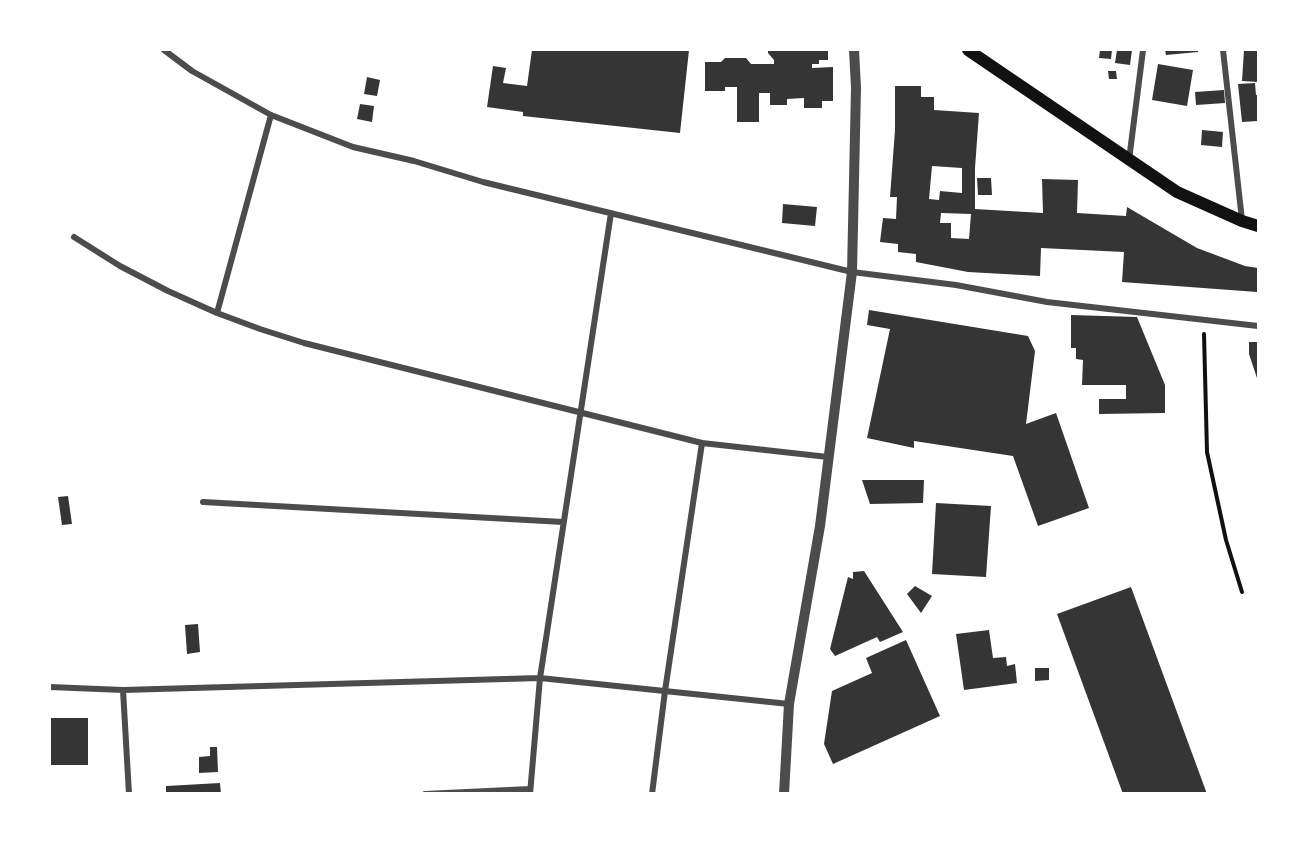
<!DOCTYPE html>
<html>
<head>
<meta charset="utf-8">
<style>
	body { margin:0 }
	#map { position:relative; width:1308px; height:843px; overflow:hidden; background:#fff; font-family:"Source Sans 3",sans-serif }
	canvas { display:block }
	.frame { position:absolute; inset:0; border:51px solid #fff; pointer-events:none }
</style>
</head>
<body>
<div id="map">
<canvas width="1308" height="843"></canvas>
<div class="frame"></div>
</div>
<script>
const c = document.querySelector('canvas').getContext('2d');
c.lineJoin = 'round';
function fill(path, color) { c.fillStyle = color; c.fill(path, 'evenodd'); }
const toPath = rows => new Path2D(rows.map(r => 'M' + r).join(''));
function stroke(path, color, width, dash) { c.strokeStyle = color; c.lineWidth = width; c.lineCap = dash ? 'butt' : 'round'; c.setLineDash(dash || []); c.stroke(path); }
const building = toPath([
	[532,50,689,50,680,133,523,116,523,112,487,107,493,66,506,68,503,83,527,86],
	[768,50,828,50,828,60,819,60,819,64,812,64,812,68,833,67,833,101,822,101,822,108,804,108,804,98,787,99,787,105,770,105,770,93,759,93,759,122,737,122,737,87,725,87,725,91,705,91,705,62,721,62,725,58,746,58,751,64,774,64,774,60,768,53],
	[1100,50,1112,50,1111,59,1099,58],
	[1117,50,1132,50,1130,65,1115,63],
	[1165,50,1198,50,1198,52,1166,55],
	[1244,50,1258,50,1258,82,1242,81],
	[1158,64,1193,70,1187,106,1152,100],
	[1108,71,1116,71,1117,79,1109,79],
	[367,77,380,80,377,96,364,94],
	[1255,83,1256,95,1258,95,1258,121,1242,122,1238,84],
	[895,86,921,86,921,97,934,97,934,110,979,113,975,168,975,209,1043,213,1042,179,1078,180,1077,213,1126,216,1127,207,1197,248,1245,266,1258,268,1257,292,1122,282,1124,252,1041,248,1040,276,968,272,916,262,916,254,898,252,898,244,880,242,883,218,896,219,897,197,890,197,895,130],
	[932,166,962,168,962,193,940,191,939,200,929,199],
	[941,213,971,214,969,239,951,238,951,223,940,223],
	[1224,90,1225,103,1196,105,1195,92],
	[360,104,374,106,372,122,357,119],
	[1202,130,1223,132,1222,147,1201,145],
	[977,178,991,178,992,195,978,195],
	[783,204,817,207,815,226,782,223],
	[869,310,1028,336,1035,351,1026,424,1056,413,1089,508,1038,526,1013,456,914,441,914,448,867,438,890,329,867,325],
	[1071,315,1137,317,1165,385,1165,413,1099,414,1099,399,1126,399,1126,385,1082,385,1083,360,1076,359,1076,348,1071,348],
	[1249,342,1258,342,1258,381,1249,354],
	[862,480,924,480,923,503,870,504],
	[68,496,72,524,62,525,58,497],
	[936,503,991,506,986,577,932,574],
	[864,571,903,632,880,642,877,637,835,656,830,649,848,577,853,579,853,572],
	[915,586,932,596,921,613,907,594],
	[1131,587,1207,794,1123,794,1057,614],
	[198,624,200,652,187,654,185,625],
	[989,630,993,658,1006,657,1007,666,1015,664,1017,683,964,690,956,634],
	[906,640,940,716,833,764,824,744,832,691,872,673,866,658],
	[1035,668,1049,668,1049,680,1035,681],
	[50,718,88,718,88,765,50,765],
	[210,747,217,747,218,772,199,773,199,757,210,756],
	[220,783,221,794,166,794,166,786]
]);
const path = toPath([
	[1204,334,1207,452,1226,540,1242,592]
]);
const minor = toPath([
	[164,50,192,71,271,115,353,147,414,161,483,182,852,272,956,285,1047,302,1258,326],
	[1223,50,1242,220],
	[1129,160,1143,50],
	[74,237,120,266,168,291,217,313,260,329,304,343,702,443],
	[217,313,271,115],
	[203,502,563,522],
	[50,687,123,690,540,678,789,704],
	[123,690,129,794],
	[425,794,530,789],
	[530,794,540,678,611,213],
	[652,794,665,691,702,443,828,457]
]);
const tertiary = toPath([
	[784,794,789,704,820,526,852,272,856,88,854,50]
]);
const secondary = toPath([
	[968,50,1177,192,1242,221,1258,226]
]);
fill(building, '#353535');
stroke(path, '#111', 4);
stroke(minor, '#4c4c4c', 6);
stroke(tertiary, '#4c4c4c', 10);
stroke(secondary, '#111', 12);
</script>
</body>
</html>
